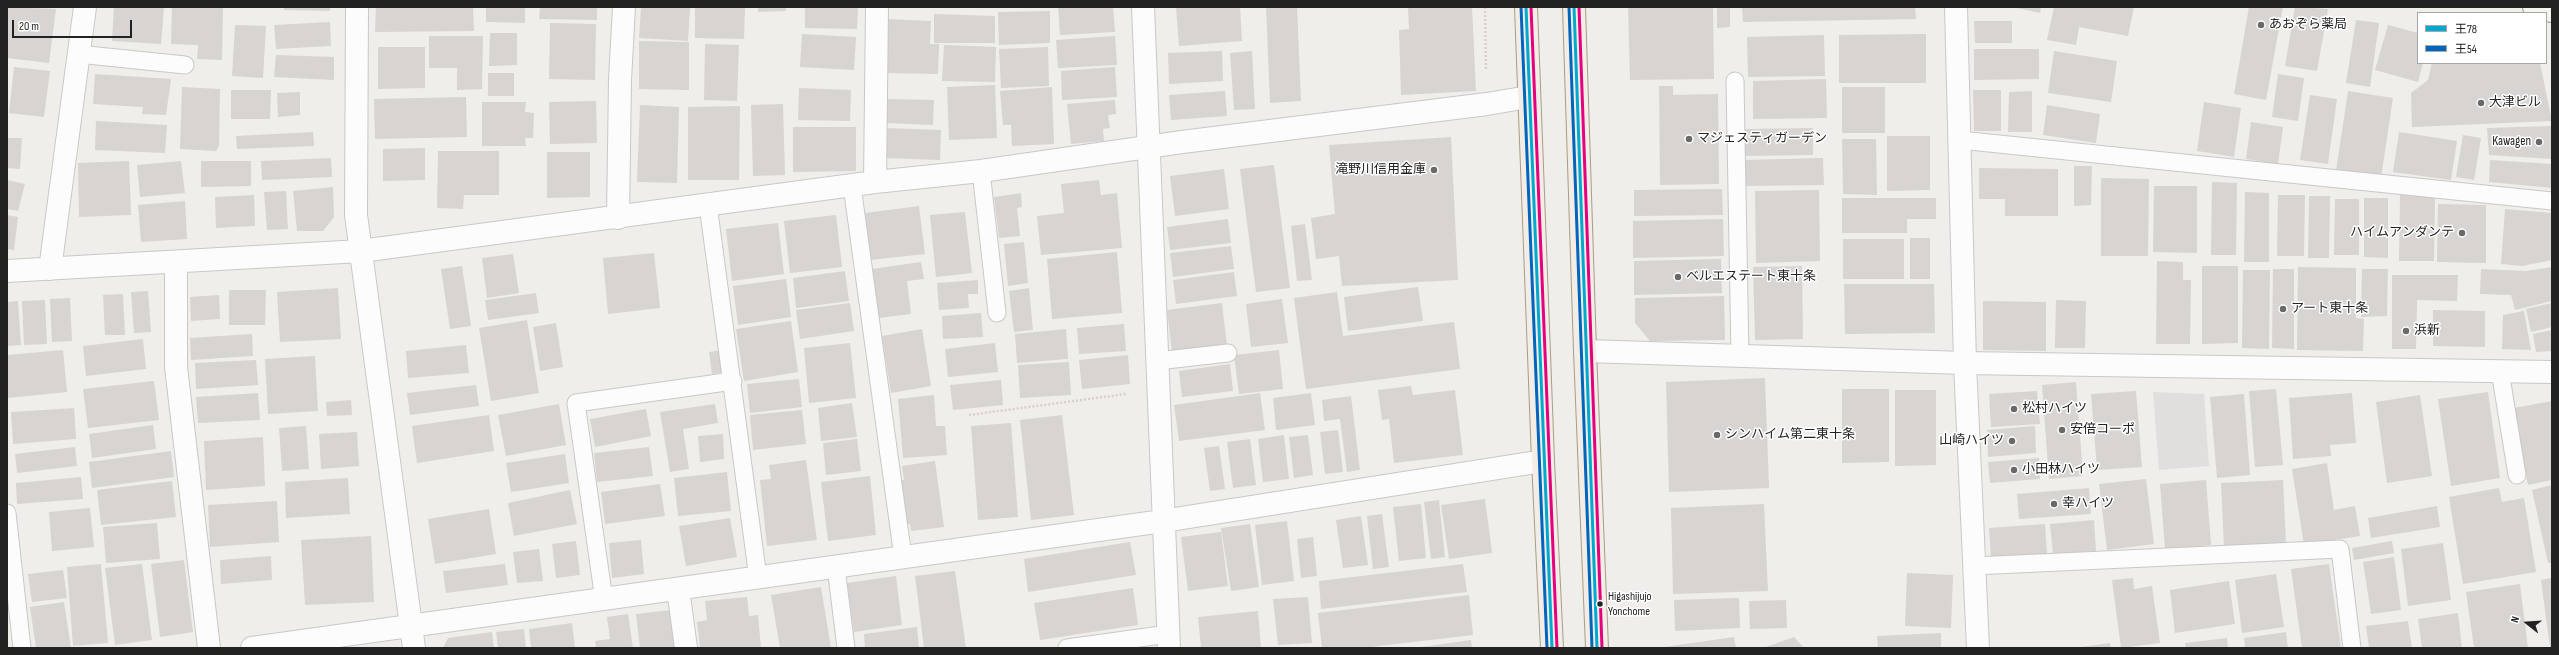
<!DOCTYPE html>
<html>
<head>
<meta charset="utf-8">
<style>
	body { margin:0 }
	#map { position:relative; width:2559px; height:655px; overflow:hidden; background:#f0eeeb; font-family:"Sofia Sans Condensed","Noto Sans JP",sans-serif }
	canvas { display:block }
	.frame { position:absolute; inset:0; border:8px solid #222; pointer-events:none }
	.legend { position:absolute; left:2417px; top:12px; width:130px; height:52px; box-sizing:border-box; background:#fff; border:1px solid #a7a7a7; margin:0; padding:5px 7px; list-style:none; font-size:12px; color:#222 }
	.legend li { display:flex; align-items:center; gap:8px; height:20px }
	.legend b { width:20px; border:1px solid #a7a7a7 }
	.north { position:absolute; left:2507px; top:603px; width:40px; height:40px; -webkit-text-stroke:3px #fff; paint-order:stroke; rotate:287deg; font-size:11px; font-weight:700; line-height:16px; text-align:center; color:#222 }
	.north::after { content:''; display:block; margin:auto; width:14px; height:18px; background:#222; clip-path:polygon(50% 0,100% 100%,50% 72%,0 100%) }
	.scale { position:absolute; left:12px; top:20px; width:120px; height:18px; box-sizing:border-box; border:2px solid #222; border-top:0; padding-left:5px; font-size:12px; line-height:14px; white-space:nowrap; color:#222; -webkit-text-stroke:3px #fff; paint-order:stroke }
</style>
</head>
<body>
<div id="map">
<canvas width="2559" height="655"></canvas>
<div class="frame"></div>
<ul class="legend">
<li><b style="height:5px;background:#00a9ce"></b>王78</li>
<li><b style="height:5px;background:#0065bd"></b>王54</li>
</ul>
<div class="north">N</div>
<div class="scale">20 m</div>
</div>
<script>
const c = document.querySelector('canvas').getContext('2d');
c.lineJoin = 'round';
function fill(path, color) { c.fillStyle = color; c.fill(path, 'evenodd'); }
const toPath = rows => new Path2D(rows.map(r => 'M' + r).join(''));
function stroke(path, color, width, dash) { c.strokeStyle = color; c.lineWidth = width; c.lineCap = dash ? 'butt' : 'round'; c.setLineDash(dash || []); c.stroke(path); }
function write(font, color, halo, rows, align = 'center') {
  c.font = font + ' "Sofia Sans Condensed","Noto Sans JP",sans-serif'; c.lineWidth = 3; c.setLineDash([]); c.textBaseline = 'middle'; c.strokeStyle = halo; c.fillStyle = color; for (const [text, x, y, turn = 0] of rows) {
    c.save(); c.translate(x, y); c.rotate((+turn || 0) * Math.PI / 180); c.textAlign = isNaN(turn) ? turn : align; if (halo) c.strokeText(text, 0, 0); c.fillText(text, 0, 0); c.restore();
  }
}
const parking = toPath([
	[2153,392,2204,394,2209,466,2159,470]
]);
const building = toPath([
	[7,7,56,9,49,63,7,58],
	[114,7,164,7,161,44,112,41],
	[172,7,223,7,222,60,197,59,198,45,171,44],
	[284,7,330,7,330,11,284,10],
	[376,7,473,7,474,31,375,32],
	[486,7,525,7,525,23,486,22],
	[540,7,597,7,597,20,539,19],
	[641,7,690,7,688,41,639,38],
	[695,7,745,7,744,39,695,38],
	[758,7,786,7,786,11,758,12],
	[805,7,858,7,857,29,805,28],
	[1058,7,1113,7,1115,32,1060,35],
	[1176,7,1240,7,1242,41,1179,46],
	[1266,7,1297,7,1301,101,1270,103],
	[1408,7,1472,7,1476,91,1401,95,1399,30,1409,29],
	[1628,7,1713,7,1714,79,1630,80],
	[1717,7,1730,7,1730,27,1717,28],
	[1742,7,1915,7,1916,19,1743,22],
	[2012,7,2041,7,2040,13],
	[2054,7,2134,7,2128,36,2079,27,2076,45,2047,40],
	[2249,7,2283,7,2266,100,2234,94],
	[2295,7,2328,9,2317,71,2285,66],
	[1050,11,1050,43,999,45,998,12],
	[934,14,995,16,995,43,934,43],
	[887,19,931,21,930,44,939,44,938,74,885,73],
	[2356,20,2379,23,2370,87,2346,83],
	[1974,21,2012,21,2012,43,1975,43],
	[330,22,331,46,276,49,274,25],
	[550,23,596,24,595,80,549,79],
	[235,25,266,26,263,78,232,76],
	[2388,25,2418,33,2418,63,2423,63,2418,82,2375,70],
	[490,33,517,33,517,65,489,66],
	[802,34,856,37,854,70,800,67],
	[1926,34,1926,83,1839,83,1839,35],
	[1824,35,1825,76,1748,77,1747,37],
	[429,36,483,36,482,89,457,90,457,68,429,68],
	[1115,36,1117,65,1058,68,1056,40],
	[639,41,689,42,689,90,639,89],
	[705,44,739,45,737,101,704,100],
	[944,45,996,47,995,82,942,81],
	[378,47,425,47,425,88,378,89],
	[1048,47,1049,86,1001,88,999,49],
	[1974,49,2039,49,2039,79,1974,80],
	[1222,51,1223,81,1169,84,1168,53],
	[1252,51,1255,109,1234,110,1230,53],
	[2054,51,2117,61,2111,102,2048,93],
	[276,55,334,57,334,80,274,77],
	[2432,63,2540,63,2552,121,2412,127,2411,93,2428,80],
	[14,67,50,71,44,117,9,113],
	[1115,67,1117,97,1062,100,1061,71],
	[488,73,514,73,514,96,488,96],
	[95,74,171,79,166,115,142,114,143,107,93,104],
	[2278,74,2304,78,2298,121,2272,117],
	[1826,79,1827,118,1753,119,1753,81],
	[995,85,997,138,949,140,947,87],
	[1659,86,1673,86,1673,95,1718,94,1719,184,1660,185],
	[182,87,220,89,219,146,216,151,180,149],
	[1052,87,1054,144,1012,146,1011,125,1003,125,1000,91],
	[1842,87,1885,87,1885,133,1842,133],
	[799,88,851,90,850,121,798,120],
	[231,90,271,90,270,119,231,119],
	[1973,90,2001,90,2001,131,1974,131],
	[1225,91,1227,116,1171,120,1169,95],
	[2032,91,2032,132,2008,132,2009,92],
	[2348,91,2393,98,2381,178,2336,171],
	[300,92,300,115,278,117,277,93],
	[2310,95,2337,99,2328,164,2300,160],
	[466,97,467,137,375,139,374,99],
	[886,99,934,100,933,125,885,123],
	[1115,100,1116,114,1108,115,1110,128,1103,129,1104,141,1071,144,1067,104],
	[596,101,597,143,550,144,549,102],
	[482,102,526,102,525,112,534,113,533,138,525,138,526,146,482,146],
	[2204,102,2241,108,2234,157,2197,151],
	[783,104,785,175,753,176,751,105],
	[640,105,679,107,677,183,637,182],
	[2047,105,2100,114,2096,143,2043,135],
	[740,106,739,180,688,180,688,107],
	[96,121,167,125,165,153,95,150],
	[2251,122,2283,127,2278,164,2246,159],
	[2552,126,2552,159,2489,155,2487,128],
	[793,127,856,127,856,171,793,172],
	[885,128,941,130,940,160,884,158],
	[1813,128,1813,155,1745,156,1744,129],
	[313,132,314,146,237,149,236,136],
	[2399,132,2457,141,2451,180,2393,172],
	[2463,135,2481,138,2474,180,2456,177],
	[1887,136,1930,136,1930,190,1887,191],
	[1451,137,1458,280,1342,286,1339,256,1316,259,1311,218,1335,214,1329,145],
	[7,138,22,138,20,169,7,168],
	[1842,139,1876,139,1877,195,1843,194],
	[425,148,425,180,383,181,383,149],
	[438,151,499,151,499,195,464,195,463,209,437,208],
	[547,152,590,152,590,197,547,198],
	[331,158,332,177,262,180,261,161],
	[1823,158,1824,185,1742,186,1742,160],
	[2490,160,2552,164,2552,188,2489,182],
	[129,161,131,215,79,217,78,163],
	[181,161,185,193,140,197,137,165],
	[201,161,251,161,251,186,201,187],
	[1274,165,1290,288,1256,292,1240,169],
	[2074,166,2092,166,2091,205,2074,206],
	[1979,168,2058,169,2058,216,2005,216,2005,199,1979,199],
	[1224,169,1229,209,1175,216,1170,176],
	[2101,178,2149,179,2148,256,2101,256],
	[7,180,25,184,18,211,7,209],
	[1099,180,1101,195,1117,193,1122,248,1041,255,1037,216,1064,213,1061,184],
	[2212,182,2237,183,2236,255,2211,255],
	[2154,186,2197,186,2197,253,2153,252],
	[333,187,334,217,323,231,297,231,293,191],
	[1722,189,1723,215,1634,216,1634,190],
	[1819,190,1820,261,1756,263,1755,191],
	[286,191,288,229,267,230,264,192],
	[2245,192,2269,193,2269,262,2244,262],
	[1021,193,1022,207,1017,208,1020,236,999,238,994,197],
	[254,195,255,226,216,228,215,197],
	[2278,195,2305,195,2304,256,2277,256],
	[2400,195,2435,196,2434,261,2399,261],
	[2309,196,2330,196,2329,258,2308,258],
	[1842,198,1936,198,1936,219,1907,219,1907,233,1842,233],
	[2364,198,2388,198,2388,258,2364,257],
	[2335,199,2359,199,2359,255,2334,255],
	[185,201,187,239,141,242,138,205],
	[2438,204,2486,205,2486,263,2437,262],
	[919,206,925,254,870,260,865,213],
	[2505,209,2552,213,2552,260,2522,266,2501,264],
	[965,212,972,273,936,277,930,215],
	[7,215,18,217,14,250,7,249],
	[836,215,842,267,790,273,784,221],
	[1228,219,1231,243,1170,250,1167,227],
	[1723,219,1724,256,1633,258,1633,221],
	[778,223,784,274,732,281,726,229],
	[1305,224,1312,280,1297,281,1291,226],
	[1910,238,1930,238,1930,279,1910,279],
	[1843,239,1904,239,1904,279,1843,279],
	[1024,242,1028,283,1008,286,1004,244],
	[1231,246,1234,269,1173,277,1170,253],
	[1117,252,1122,313,1052,319,1047,259],
	[654,253,660,308,608,314,603,258],
	[513,254,519,293,487,298,482,258],
	[1721,259,1722,293,1634,295,1634,261],
	[2157,261,2183,262,2183,280,2191,280,2190,344,2156,344],
	[921,262,924,279,907,281,911,314,879,318,872,269],
	[462,266,471,326,450,329,441,269],
	[1802,266,1803,339,1755,340,1753,267],
	[2202,266,2238,266,2238,343,2202,344],
	[2298,267,2356,268,2356,318,2364,319,2363,351,2297,350],
	[2552,267,2552,301,2515,310,2511,295,2480,294,2481,269,2526,271],
	[2273,269,2294,269,2294,349,2272,348],
	[2362,269,2388,269,2387,316,2361,317],
	[2243,270,2270,270,2269,349,2242,348],
	[845,271,849,301,796,308,793,278],
	[1234,272,1237,296,1176,304,1173,280],
	[2392,275,2458,275,2457,301,2417,300,2416,349,2392,349],
	[786,279,791,317,738,325,733,286],
	[978,280,978,294,968,294,969,308,939,310,937,283],
	[1844,284,1934,284,1935,333,1845,334],
	[1418,287,1423,321,1348,331,1344,297],
	[338,288,341,339,280,342,277,292],
	[1029,288,1033,330,1014,332,1009,291],
	[229,290,266,290,265,325,229,325],
	[148,291,151,332,134,333,131,292],
	[1337,292,1343,336,1454,322,1460,369,1306,389,1294,298],
	[536,293,539,313,488,320,485,300],
	[123,294,125,335,105,335,103,295],
	[219,295,220,319,191,321,190,297],
	[1724,296,1725,340,1650,341,1635,323,1635,298],
	[70,298,72,341,52,342,50,299],
	[1282,299,1288,343,1251,347,1246,304],
	[45,300,47,344,24,345,22,301],
	[2056,300,2086,301,2085,348,2055,348],
	[18,301,21,345,7,346,7,302],
	[1983,301,2046,302,2046,351,1983,350],
	[850,303,854,331,800,339,796,310],
	[1222,303,1227,346,1172,353,1167,310],
	[2552,303,2552,327,2531,332,2526,309],
	[2433,310,2485,311,2485,347,2433,346],
	[2524,311,2531,350,2502,349,2503,315],
	[981,313,983,337,943,339,942,316],
	[527,320,539,393,491,401,479,328],
	[791,321,798,372,744,381,736,329],
	[556,323,563,367,540,371,533,327],
	[1124,324,1126,351,1079,354,1077,328],
	[922,329,931,386,891,393,882,336],
	[1066,329,1068,359,1017,363,1015,334],
	[2552,330,2552,351,2536,352,2533,334],
	[252,334,253,356,191,360,190,338],
	[143,339,146,369,86,376,83,346],
	[850,343,856,398,809,403,804,348],
	[995,343,998,372,948,377,945,349],
	[466,345,469,373,408,378,406,351],
	[63,350,67,392,7,398,7,355],
	[722,350,725,372,712,374,709,352],
	[1279,350,1283,389,1239,394,1234,355],
	[1128,355,1130,384,1082,389,1079,360],
	[315,356,318,411,268,414,265,359],
	[256,360,258,385,196,389,195,363],
	[1069,362,1071,395,1020,398,1018,365],
	[1230,364,1233,391,1182,397,1179,371],
	[1765,378,1769,488,1669,492,1666,382],
	[799,379,802,407,750,413,747,384],
	[1001,380,1003,405,953,410,950,385],
	[154,381,159,420,88,428,83,389],
	[2076,382,2083,476,2049,479,2042,385],
	[476,385,479,406,410,415,407,393],
	[1411,386,1413,395,1455,390,1463,455,1394,463,1389,419,1382,420,1378,390],
	[1842,389,1889,389,1889,462,1842,463],
	[2276,389,2283,465,2255,467,2249,391],
	[1895,390,1936,390,1936,465,1895,466],
	[2037,391,2040,424,1991,427,1989,394],
	[2136,391,2142,467,2097,470,2091,394],
	[2488,392,2500,478,2451,486,2438,399],
	[258,393,260,420,198,423,196,397],
	[1260,393,1265,430,1179,441,1174,405],
	[1311,393,1315,425,1276,430,1273,398],
	[2352,393,2356,443,2330,445,2331,456,2293,459,2289,398],
	[2244,394,2250,475,2217,478,2210,397],
	[934,395,936,426,945,426,947,455,903,458,898,399],
	[2420,395,2432,476,2387,483,2376,402],
	[1351,396,1360,470,1347,472,1340,419,1324,421,1322,400],
	[351,400,352,415,327,416,326,402],
	[2552,401,2552,480,2528,485,2514,408],
	[852,403,857,437,821,441,818,408],
	[559,404,566,445,506,456,498,415],
	[715,404,718,423,683,429,689,469,670,472,660,412],
	[74,408,76,439,13,444,11,412],
	[646,409,651,436,595,447,590,419],
	[802,410,806,444,753,450,750,415],
	[489,415,494,451,417,463,412,426],
	[1062,415,1074,515,1031,520,1020,420],
	[1011,423,1018,517,978,520,971,426],
	[153,425,156,449,92,458,89,434],
	[306,426,309,469,282,471,279,428],
	[2035,426,2036,453,1988,457,1987,430],
	[1338,430,1343,472,1325,474,1320,432],
	[357,432,359,466,321,469,319,434],
	[723,434,724,459,700,462,698,436],
	[1284,435,1289,479,1263,482,1258,439],
	[1308,435,1313,475,1294,478,1289,437],
	[263,437,265,486,206,490,204,441],
	[857,439,861,471,826,475,823,443],
	[1250,439,1256,485,1233,488,1227,442],
	[1219,446,1225,489,1210,491,1204,448],
	[75,447,77,466,17,473,15,454],
	[649,447,653,476,597,482,594,453],
	[171,451,174,477,92,488,89,462],
	[565,454,569,483,511,492,506,463],
	[2039,458,2040,479,1990,483,1988,462],
	[806,460,817,540,767,546,760,480,771,479,769,465],
	[935,461,944,527,911,531,910,524,905,524,899,480,904,480,902,466],
	[2327,463,2334,510,2355,506,2360,536,2304,545,2292,469],
	[727,472,731,511,678,516,674,478],
	[870,476,876,535,828,541,821,482],
	[81,477,83,499,17,504,16,483],
	[348,478,350,514,286,518,285,482],
	[2146,479,2154,544,2107,550,2099,484],
	[2206,480,2211,545,2165,549,2160,484],
	[2283,480,2286,543,2224,546,2221,483],
	[172,481,176,517,101,525,97,490],
	[660,484,665,516,605,524,601,492],
	[2552,485,2552,563,2548,563,2532,490],
	[2089,488,2091,514,2019,519,2017,494],
	[2499,488,2502,502,2524,498,2536,572,2463,584,2449,497],
	[570,490,577,524,514,536,508,503],
	[1485,499,1492,553,1449,559,1441,505],
	[1439,500,1445,557,1431,559,1424,502],
	[277,501,279,542,210,547,208,505],
	[1421,504,1426,558,1399,561,1393,507],
	[1764,504,1768,591,1673,594,1671,508],
	[2437,506,2440,527,2371,538,2368,518],
	[90,508,94,547,52,551,49,512],
	[489,509,496,554,435,564,428,519],
	[1382,514,1389,567,1373,569,1367,516],
	[1361,516,1368,565,1343,568,1336,520],
	[730,518,737,557,686,566,679,526],
	[2094,520,2096,551,2053,554,2050,524],
	[1287,521,1294,581,1262,585,1255,525],
	[157,523,160,559,106,563,103,527],
	[1250,524,1259,587,1231,591,1221,528],
	[2045,524,2047,554,1991,558,1989,528],
	[1221,532,1228,586,1188,591,1181,537],
	[371,536,374,602,305,605,301,540],
	[1313,537,1317,576,1301,578,1297,539],
	[641,540,644,574,612,578,609,543],
	[576,541,580,575,556,578,552,544],
	[2392,541,2394,553,2354,560,2352,548],
	[1130,542,1136,575,1028,592,1024,559],
	[2443,543,2451,600,2408,606,2401,549],
	[539,549,543,581,517,583,513,552],
	[271,556,272,580,221,584,220,560],
	[2394,557,2401,610,2371,614,2363,562],
	[184,560,193,632,160,637,151,564],
	[101,564,108,643,73,646,67,567],
	[142,564,152,640,115,645,105,568],
	[505,564,508,585,446,593,443,571],
	[1463,564,1467,592,1321,609,1319,581],
	[2329,564,2341,648,2302,648,2291,569],
	[63,570,67,598,32,602,28,574],
	[955,571,966,648,924,648,915,576],
	[1907,573,1953,575,1951,628,1905,626],
	[2276,574,2284,627,2242,633,2235,580],
	[896,576,902,625,854,632,847,583],
	[2133,578,2134,589,2152,586,2160,643,2121,648,2112,580],
	[2552,578,2552,648,2550,648,2541,580],
	[2229,581,2235,624,2175,633,2170,590],
	[2520,584,2528,648,2474,648,2466,592],
	[821,587,831,648,780,648,771,595],
	[1133,588,1138,625,1040,640,1034,603],
	[1469,595,1473,635,1362,648,1322,648,1318,613],
	[747,597,749,616,758,615,761,648,700,648,697,622,707,620,705,601],
	[1308,597,1312,643,1278,645,1273,599],
	[1739,598,1740,628,1675,631,1674,600],
	[1786,600,1787,628,1750,629,1749,601],
	[64,602,71,648,36,648,30,607],
	[671,610,676,648,640,648,636,614],
	[1258,611,1261,648,1201,648,1198,617],
	[2458,613,2462,648,2422,648,2418,619],
	[628,614,633,648,596,648,595,641,610,639,607,617],
	[2408,621,2412,648,2369,648,2366,626],
	[572,623,575,648,531,648,529,629],
	[917,627,919,648,865,648,864,634],
	[524,629,526,648,498,648,496,632],
	[492,632,494,648,443,648,448,638],
	[2286,632,2288,648,2245,648,2244,638],
	[1941,633,1941,648,1878,648,1877,636],
	[1734,637,1736,648,1664,648,1664,647],
	[1794,637,1804,648,1763,648],
	[2227,638,2228,648,2186,648,2185,643],
	[1471,640,1472,648,1421,648,1421,647],
	[2110,643,2111,648,2081,648,2081,647]
]);
const path = toPath([
	[1485,7,1486,70],
	[969,415,1126,394]
]);
const lane = toPath([
	[78,54,185,65],
	[1735,81,1740,356],
	[1960,140,2552,201],
	[981,171,997,313],
	[852,186,903,557],
	[708,205,758,578],
	[1157,361,1228,353],
	[2500,371,2517,475],
	[7,513,22,648],
	[1974,566,2340,549,2352,648],
	[836,567,846,648],
	[604,600,576,403,733,381],
	[1067,648,1168,634]
]);
const street = toPath([
	[357,7,356,215,414,648],
	[1143,7,1169,648],
	[1956,7,1965,363,1978,648],
	[875,182,877,7],
	[618,218,620,80,624,7],
	[176,263,176,367,209,648],
	[50,269,85,7],
	[7,271,361,251,875,182,981,171,1182,142,1487,104,1528,97],
	[1585,351,1965,363,2552,372],
	[678,589,686,648],
	[252,648,1163,521,1543,461]
]);
const secondary = toPath([
	[2534,7,2552,11]
]);
const primary = toPath([
	[1526,7,1543,461,1552,648],
	[1574,7,1585,351,1597,648]
]);
const bus1 = toPath([
	[1526,7,1552,648],
	[1574,7,1597,648]
]);
const bus2 = toPath([
	[1521,7,1547,648],
	[1569,7,1592,648]
]);
const bus3 = toPath([
	[1531,7,1557,648],
	[1579,7,1602,648]
]);
const markers = [
	[2261,25,4,"#6a6968"],
	[2481,103,4,"#6a6968"],
	[1689,139,4,"#6a6968"],
	[2539,142,4,"#6a6968"],
	[1434,170,4,"#6a6968"],
	[2462,233,4,"#6a6968"],
	[1678,277,4,"#6a6968"],
	[2283,309,4,"#6a6968"],
	[2406,331,4,"#6a6968"],
	[2014,409,4,"#6a6968"],
	[2062,430,4,"#6a6968"],
	[1717,435,4,"#6a6968"],
	[2012,441,4,"#6a6968"],
	[2014,470,4,"#6a6968"],
	[2054,504,4,"#6a6968"],
	[1600,604,3.5,"#222"]
];
const busNames = [
	["Higashijujo",1608,597],
	["Yonchome",1608,612]
];
const poiNames = [
	["あおぞら薬局",2269,25],
	["大津ビル",2489,103],
	["マジェスティガーデン",1697,139],
	["Kawagen",2531,142,"right"],
	["滝野川信用金庫",1426,170,"right"],
	["ハイムアンダンテ",2454,233,"right"],
	["ベルエステート東十条",1686,277],
	["アート東十条",2291,309],
	["浜新",2414,331],
	["松村ハイツ",2022,409],
	["安倍コーポ",2070,430],
	["シンハイム第二東十条",1725,435],
	["山崎ハイツ",2004,441,"right"],
	["小田林ハイツ",2022,470],
	["幸ハイツ",2062,504]
];
fill(parking, '#e0dfde');
fill(building, '#d7d4d2');
stroke(lane, '#c9c8c7', 19);
stroke(street, '#c9c8c7', 24);
stroke(secondary, '#999a82', 24);
stroke(primary, '#a79c86', 24);
stroke(path, '#dccecd', 2.5, [2, 2]);
stroke(lane, '#fdfcfc', 17);
stroke(street, '#fdfcfc', 22);
stroke(secondary, '#f4f4ed', 22);
stroke(primary, '#f3ede7', 22);
stroke(bus1, '#00a9ce', 3);
stroke(bus2, '#0065bd', 3);
stroke(bus3, '#e5007d', 3);
for (const [x, y, r, color] of markers) { const dot = new Path2D(); dot.arc(x, y, r, 0, 2 * Math.PI); c.fillStyle = color; c.fill(dot); stroke(dot, '#fff', 1.5); }
write('12px', '#222', '#fff', busNames, 'left');
write('13px', '#222', '#fff', poiNames, 'left');
</script>
</body>
</html>
